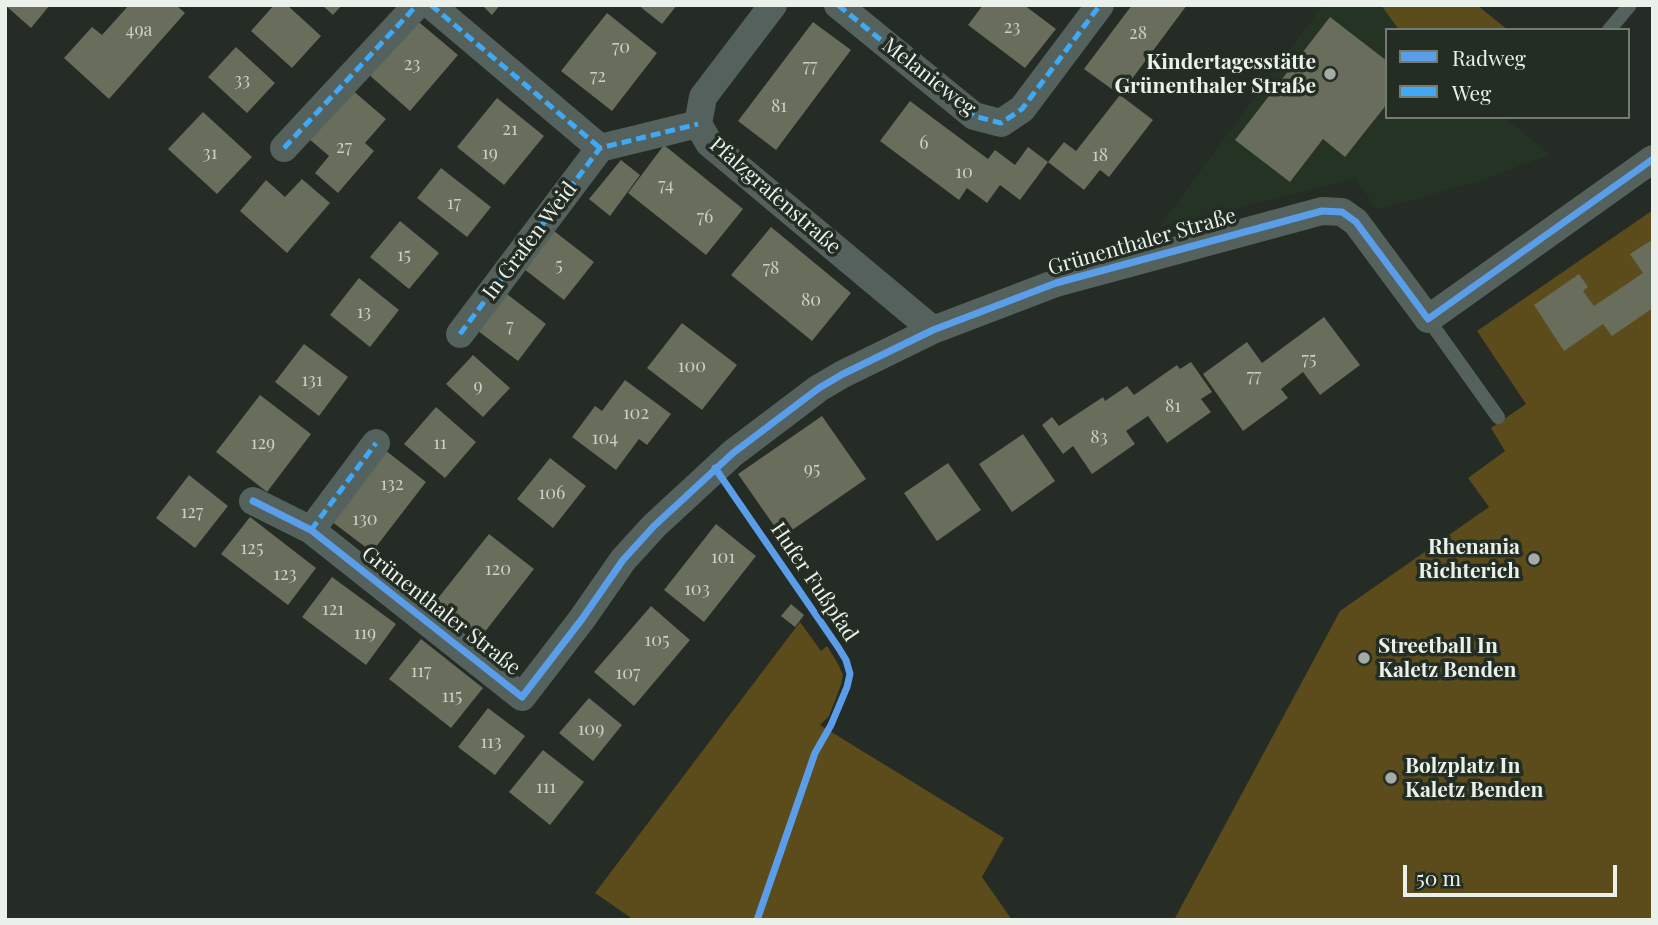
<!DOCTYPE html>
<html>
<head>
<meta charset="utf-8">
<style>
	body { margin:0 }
	#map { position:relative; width:1658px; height:925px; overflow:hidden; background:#252b25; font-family:"Playfair Display",serif }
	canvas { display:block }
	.frame { position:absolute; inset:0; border:7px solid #eaf1ea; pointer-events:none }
	.legend { position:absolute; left:1385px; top:28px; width:245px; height:91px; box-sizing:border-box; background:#232d23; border:2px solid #737b73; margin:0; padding:9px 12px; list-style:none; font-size:21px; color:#eaf1ea }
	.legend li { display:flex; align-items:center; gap:14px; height:35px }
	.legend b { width:35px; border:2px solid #737b73 }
	.scale { position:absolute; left:1403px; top:865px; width:214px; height:32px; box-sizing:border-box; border:4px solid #eaf1ea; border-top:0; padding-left:9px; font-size:21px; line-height:24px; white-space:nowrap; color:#eaf1ea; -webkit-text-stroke:5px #232d23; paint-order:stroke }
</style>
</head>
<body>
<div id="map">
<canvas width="1658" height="925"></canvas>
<div class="frame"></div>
<ul class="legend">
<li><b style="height:9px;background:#5a9eea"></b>Radweg</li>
<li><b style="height:9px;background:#3fa9f5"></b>Weg</li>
</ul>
<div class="scale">50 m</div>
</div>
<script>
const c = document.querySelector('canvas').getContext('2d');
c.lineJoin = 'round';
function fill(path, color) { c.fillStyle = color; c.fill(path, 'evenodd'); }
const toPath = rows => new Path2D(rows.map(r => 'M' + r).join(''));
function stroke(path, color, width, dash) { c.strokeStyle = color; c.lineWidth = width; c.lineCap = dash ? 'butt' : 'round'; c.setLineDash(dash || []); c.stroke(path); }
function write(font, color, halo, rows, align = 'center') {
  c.font = font + ' "Playfair Display",serif'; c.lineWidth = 7; c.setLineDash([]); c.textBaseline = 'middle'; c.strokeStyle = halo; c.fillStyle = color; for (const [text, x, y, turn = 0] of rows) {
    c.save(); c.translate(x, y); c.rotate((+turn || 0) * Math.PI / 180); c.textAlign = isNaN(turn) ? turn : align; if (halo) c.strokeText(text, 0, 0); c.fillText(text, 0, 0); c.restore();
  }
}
const built = toPath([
	[1323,5,1381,5,1399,30,1387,30,1387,117,1503,117,1519,129,1550,155,1479,181,1377,210,1356,179,1159,227]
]);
const green = toPath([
	[1381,5,1477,5,1508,30,1399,30],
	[1653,210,1653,920,1174,920,1340,611,1489,507,1468,478,1505,451,1491,428,1526,404,1477,331],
	[800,622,821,651,827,646,838,664,843,675,841,685,829,716,820,725,1004,838,982,877,1012,920,634,920,595,893]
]);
const building = toPath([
	[5,5,50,5,31,28],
	[129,5,176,5,185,13,109,99,64,58,92,27,102,35],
	[274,5,287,5,321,36,292,68,251,31],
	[322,5,342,5,333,15],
	[482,5,500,5,492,15],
	[638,5,677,5,662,24],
	[983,5,1024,5,1056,29,1025,68,968,25],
	[1132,5,1187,5,1120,95,1084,69],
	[607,13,657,53,612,111,561,71],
	[1330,17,1387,61,1387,104,1345,157,1323,139,1290,182,1235,140],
	[414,18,458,55,410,111,367,73],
	[813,22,851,50,776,150,738,121],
	[236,47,275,83,247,113,208,77],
	[351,89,386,119,365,143,374,151,338,193,315,173,329,156,308,138],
	[1120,95,1153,120,1109,177,1100,170,1084,190,1048,162,1020,200,1000,185,987,203,967,188,959,200,880,141,910,101,988,159,995,150,1015,165,1028,147,1048,162,1064,142,1076,151],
	[497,98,544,136,504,185,457,147],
	[203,112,252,157,217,194,168,149],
	[664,145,743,209,706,255,628,193],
	[621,160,640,175,610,216,589,199],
	[441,168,491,207,467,237,417,198],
	[302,179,330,203,287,253,240,211,266,180,285,197],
	[400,221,439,253,409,289,370,257],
	[771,227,851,293,812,341,731,275],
	[554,231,594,262,564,300,524,269],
	[1650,241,1653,246,1653,308,1612,336,1603,324,1564,351,1534,305,1579,274,1588,287,1583,291,1594,306,1643,273,1630,254],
	[359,278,399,310,370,347,330,315],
	[503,291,546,324,518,361,474,328],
	[1324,317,1360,365,1320,395,1303,372,1281,389,1288,398,1243,431,1203,374,1247,342,1262,363],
	[682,323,737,365,702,410,647,368],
	[304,344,348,377,319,416,275,382],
	[473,355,510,388,483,417,446,384],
	[1191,362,1212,392,1201,399,1211,412,1167,443,1148,416,1126,431,1135,444,1092,474,1073,446,1063,454,1042,425,1052,417,1059,426,1103,397,1105,401,1127,386,1134,395,1177,365,1180,369],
	[625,380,671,414,647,445,639,439,616,470,572,437,595,406,602,411],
	[260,395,311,434,267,492,216,452],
	[436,407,476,442,445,478,404,444],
	[822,416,866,479,782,537,738,474],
	[1023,434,1055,481,1012,512,979,464],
	[385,450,426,482,372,552,331,521],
	[550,458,586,486,553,528,517,499],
	[948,463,981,510,937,541,904,493],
	[189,475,228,506,195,548,156,518],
	[250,517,316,568,288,605,221,554],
	[716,524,756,556,704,622,664,590],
	[489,534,534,569,480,638,435,602],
	[332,577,396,624,366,665,302,617],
	[791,604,804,615,795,627,781,616],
	[651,606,690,640,634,706,594,672],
	[421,639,483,688,451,728,389,679],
	[589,698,622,725,593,761,559,733],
	[488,708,525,736,495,775,458,747],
	[543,750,584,782,550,825,509,792]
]);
const lane = toPath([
	[1609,30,1630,5],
	[1428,319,1498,417]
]);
const street = toPath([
	[431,5,600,148],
	[773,5,703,97,698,124,709,143,933,330],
	[838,5,974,116,1001,123,1022,109,1100,5],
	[284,148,417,5],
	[460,334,600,148,698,124],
	[253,501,311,530,522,697,582,619,623,560,654,526,733,453,819,388,843,374,933,330,1056,283,1322,211,1342,212,1356,222,1428,319,1653,159],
	[311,530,376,443]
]);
const quiet = toPath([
	[431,5,600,148],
	[838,5,974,116,1001,123,1022,109,1100,5],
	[284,148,417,5],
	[460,334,600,148,698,124],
	[311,530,376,443]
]);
const cycleway = toPath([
	[715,468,838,647,846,660,850,674,847,687,831,725,815,753,757,920],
	[253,501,311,530,522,697,582,619,623,560,654,526,733,453,819,388,843,374,933,330,1056,283,1322,211,1342,212,1356,222,1428,319,1653,159]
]);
const markers = [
	[1330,74,7,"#a5aca5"],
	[1534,559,7,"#a5aca5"],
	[1364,658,7,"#a5aca5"],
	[1391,778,7,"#a5aca5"]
];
const numberNames = [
	["23",1012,27],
	["49a",139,30],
	["28",1138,33],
	["70",621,47],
	["23",412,64],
	["77",810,66],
	["72",598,76],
	["33",242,80],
	["81",779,106],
	["21",510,129],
	["6",924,143],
	["27",344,147],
	["31",210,153],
	["19",490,153],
	["18",1100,155],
	["10",964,172],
	["74",666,185],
	["17",454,203],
	["76",705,217],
	["15",404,255],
	["5",559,265],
	["78",771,268],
	["80",811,300],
	["13",364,312],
	["7",510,326],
	["75",1309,359],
	["100",692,366],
	["77",1254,376],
	["131",312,380],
	["9",478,386],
	["81",1173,406],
	["102",636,413],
	["83",1099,437],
	["104",605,438],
	["129",263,443],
	["11",440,443],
	["95",812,469],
	["132",392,484],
	["106",552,493],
	["127",192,512],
	["130",365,519],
	["125",252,548],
	["101",723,557],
	["120",498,569],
	["123",285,574],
	["103",697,589],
	["121",333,609],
	["119",365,633],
	["105",657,640],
	["117",421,671],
	["107",628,673],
	["115",452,696],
	["109",591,729],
	["113",491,742],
	["111",546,787]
];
const poiNames = [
	["Kindertagesstätte",1316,62],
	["Grünenthaler Straße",1316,86],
	["Rhenania",1520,547],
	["Richterich",1520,571],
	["Streetball In",1378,646,"left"],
	["Kaletz Benden",1378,670,"left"],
	["Bolzplatz In",1405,766,"left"],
	["Kaletz Benden",1405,790,"left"]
];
const streetNames = [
	["Melanieweg",929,77,38],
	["Pfalzgrafenstraße",775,196,41],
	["In Grafen Weid",530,241,-53],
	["Grünenthaler Straße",1142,242,-16],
	["Hufer Fußpfad",814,582,56],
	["Grünenthaler Straße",441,611,38]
];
fill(built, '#253325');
fill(green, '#5c4b1b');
fill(building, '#686d5c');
stroke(lane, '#55615c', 14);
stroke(street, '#55615c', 28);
stroke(quiet, '#3fa9f5', 5, [10, 5]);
stroke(cycleway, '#5a9eea', 7);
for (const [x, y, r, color] of markers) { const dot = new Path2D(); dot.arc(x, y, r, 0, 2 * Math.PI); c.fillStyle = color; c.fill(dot); stroke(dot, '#232d23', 2.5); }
write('18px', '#cad0c6', null, numberNames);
write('bold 21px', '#eaf1ea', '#232d23', poiNames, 'right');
write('21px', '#eaf1ea', '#232d23', streetNames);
</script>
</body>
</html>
